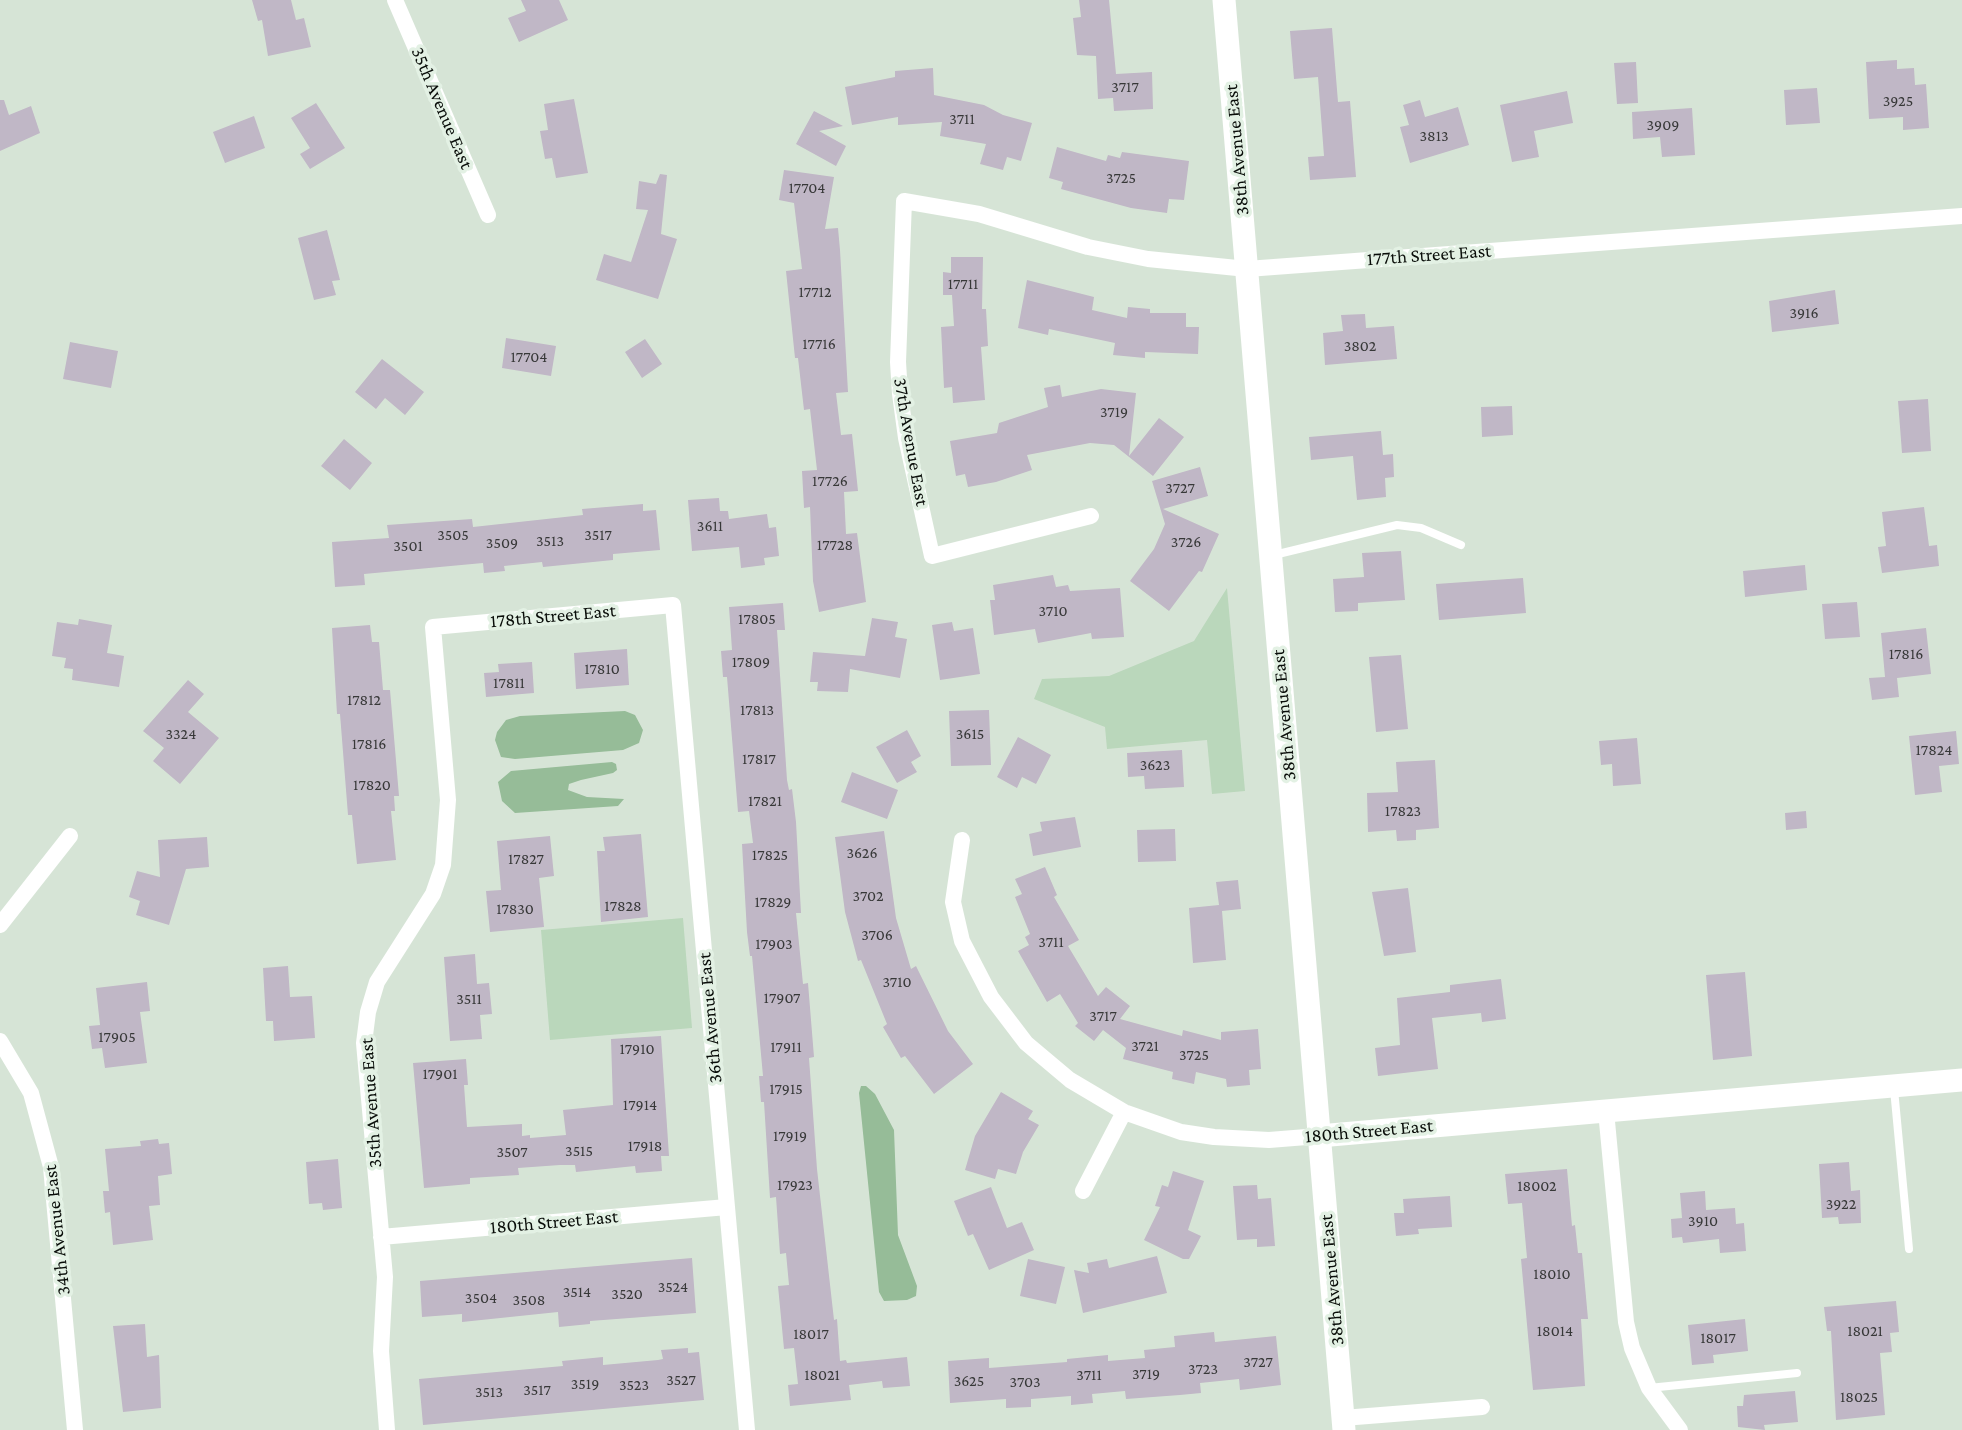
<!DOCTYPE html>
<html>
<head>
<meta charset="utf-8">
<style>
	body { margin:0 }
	canvas { display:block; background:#d6e4d6 }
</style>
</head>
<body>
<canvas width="1962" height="1430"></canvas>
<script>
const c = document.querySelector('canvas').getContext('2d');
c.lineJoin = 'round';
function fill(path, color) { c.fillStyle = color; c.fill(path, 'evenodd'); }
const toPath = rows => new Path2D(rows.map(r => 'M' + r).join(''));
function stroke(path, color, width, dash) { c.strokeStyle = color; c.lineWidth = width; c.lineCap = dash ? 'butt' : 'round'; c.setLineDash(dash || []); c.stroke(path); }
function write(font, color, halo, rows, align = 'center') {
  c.font = font + ' "Crimson Pro",serif'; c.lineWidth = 7; c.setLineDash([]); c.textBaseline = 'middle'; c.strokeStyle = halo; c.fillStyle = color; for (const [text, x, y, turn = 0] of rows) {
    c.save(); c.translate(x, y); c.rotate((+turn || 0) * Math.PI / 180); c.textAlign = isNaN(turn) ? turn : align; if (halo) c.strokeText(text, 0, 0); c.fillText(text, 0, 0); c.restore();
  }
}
const green = toPath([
	[1227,588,1245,791,1212,794,1207,740,1107,749,1105,727,1034,699,1042,679,1109,676,1194,641],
	[683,918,692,1028,550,1040,541,930]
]);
const water = toPath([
	[625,711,635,715,643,730,639,743,623,750,515,759,501,757,495,740,497,732,506,720,520,716],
	[612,762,616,764,617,770,613,773,581,780,569,784,568,790,587,797,624,799,618,806,515,813,502,801,498,782,511,771],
	[861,1086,866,1086,875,1094,894,1130,898,1235,917,1286,916,1296,907,1300,884,1301,879,1292,859,1093]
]);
const building = toPath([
	[252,0,291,0,296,20,304,18,311,47,268,56,262,20,258,21],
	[521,0,559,0,568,20,519,42,508,18,526,11],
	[1079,0,1109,0,1116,74,1152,72,1153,109,1114,111,1113,98,1098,99,1096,56,1077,55,1073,18,1081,17],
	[1332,28,1338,102,1350,101,1356,177,1310,180,1308,157,1324,156,1318,77,1294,79,1290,31],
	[1897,60,1897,69,1914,68,1915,85,1926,84,1929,128,1903,130,1903,117,1869,119,1866,62],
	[1636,62,1638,103,1617,104,1614,63],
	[933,68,934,95,984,105,1003,115,1032,123,1021,161,1007,157,1003,170,980,164,986,144,940,136,942,122,898,125,898,117,852,125,845,87,895,77,895,71],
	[1817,88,1820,123,1786,125,1784,90],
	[1567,91,1573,123,1534,131,1539,157,1512,162,1500,105],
	[574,99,588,173,556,178,552,158,545,159,540,131,548,130,544,104],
	[0,100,4,100,9,115,31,106,40,133,0,151],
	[1420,100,1425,117,1458,107,1469,145,1410,163,1400,127,1409,125,1403,105],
	[316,103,345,148,310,169,300,154,310,148,291,118],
	[1692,108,1695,155,1662,157,1660,137,1633,139,1632,112],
	[814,111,843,126,819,131,846,146,836,166,796,144],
	[254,116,265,148,225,163,213,132],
	[1057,147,1106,161,1108,155,1120,158,1122,152,1189,161,1184,200,1169,199,1167,213,1131,208,1061,189,1063,182,1049,178],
	[784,170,834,177,825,229,838,228,840,250,848,392,836,393,841,435,852,434,858,491,844,492,846,534,857,533,866,602,819,612,813,581,810,507,804,508,802,471,817,470,810,409,804,410,798,358,795,358,786,271,802,269,794,203,779,200],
	[660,174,667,175,661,234,677,239,658,299,596,280,604,254,631,262,648,210,636,209,639,181,656,184],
	[327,230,340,280,332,281,336,295,314,300,298,238],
	[951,257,983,257,982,309,986,309,988,346,981,347,985,400,953,403,952,387,944,388,941,327,954,326,952,295,943,295,943,272,951,273],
	[1027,280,1094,297,1092,310,1127,318,1128,307,1150,309,1150,313,1186,313,1186,327,1199,327,1198,354,1145,352,1145,358,1113,355,1115,343,1049,329,1048,335,1018,328],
	[1835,290,1839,324,1772,332,1769,301],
	[1365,314,1366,328,1394,326,1397,359,1325,365,1323,333,1343,331,1341,315],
	[506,338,556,346,551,376,502,368],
	[645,339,662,364,642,378,625,352],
	[70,342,118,351,111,388,63,379],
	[382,359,424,392,405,415,385,398,376,409,355,392],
	[1060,385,1062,397,1101,389,1136,393,1129,456,1159,418,1184,437,1153,476,1114,445,1090,443,1027,455,1032,470,996,482,968,487,965,474,956,476,950,441,997,433,999,423,1048,407,1044,388],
	[1928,399,1931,451,1902,453,1898,401],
	[1512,406,1513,435,1482,437,1481,407],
	[1381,431,1383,455,1393,454,1394,477,1385,478,1386,497,1357,500,1353,456,1311,460,1309,437],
	[344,439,372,463,350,490,321,466],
	[1200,467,1208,496,1163,509,1219,534,1202,572,1199,571,1169,611,1130,581,1154,549,1165,524,1152,481],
	[719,498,720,511,728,511,729,519,767,514,769,528,776,527,779,556,764,558,765,565,741,568,739,547,692,551,688,500],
	[643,504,643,511,656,510,660,550,613,554,613,560,543,567,542,562,504,566,505,571,484,573,483,563,364,574,365,585,335,587,332,542,389,538,387,525,472,519,473,527,583,515,582,509],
	[1924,507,1929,546,1937,545,1939,566,1882,573,1878,547,1886,546,1882,512],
	[1401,551,1405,600,1358,603,1358,611,1335,612,1333,579,1364,577,1362,553],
	[1805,565,1807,590,1745,597,1743,571],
	[1053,575,1056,587,1068,585,1070,591,1120,588,1124,637,1092,639,1091,633,1038,643,1035,629,994,635,990,600,995,600,993,585],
	[1523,578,1526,613,1439,620,1436,584],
	[1857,602,1860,637,1825,639,1822,604],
	[783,603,785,630,777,630,787,780,789,790,792,789,796,822,801,913,796,913,803,984,808,983,814,1057,809,1058,817,1169,834,1320,837,1319,840,1361,846,1360,847,1363,907,1357,910,1386,883,1388,882,1381,849,1385,851,1400,790,1406,788,1385,798,1384,794,1348,784,1349,778,1286,789,1285,786,1253,780,1254,776,1197,770,1198,764,1102,761,1102,759,1076,763,1076,752,956,750,956,747,932,742,844,753,843,749,811,738,812,727,677,723,677,721,651,732,650,729,607],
	[872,618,898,622,895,637,907,639,900,678,850,669,848,692,817,691,818,682,810,682,813,652,865,656],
	[79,619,112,625,107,653,124,656,119,687,72,680,73,669,64,668,66,658,52,656,57,622,78,625],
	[952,622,954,631,973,628,980,674,940,680,932,625],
	[370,625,372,642,379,642,383,690,390,690,399,796,394,796,395,811,391,811,396,860,357,864,352,815,348,815,340,714,337,714,332,628],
	[1926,628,1931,674,1897,678,1899,697,1872,700,1869,678,1885,677,1881,633],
	[627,649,629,685,576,689,574,653],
	[1401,655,1408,729,1376,732,1369,657],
	[532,662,534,693,486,697,484,673,499,672,498,664],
	[188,680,204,694,188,712,219,738,180,784,153,761,164,748,143,731],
	[989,710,991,765,951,766,949,711],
	[907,730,921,756,911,762,917,772,897,783,876,747],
	[1956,731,1959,764,1939,766,1942,792,1915,795,1909,736],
	[1018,737,1051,755,1036,784,1022,777,1017,788,997,777],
	[1637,738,1641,784,1613,786,1612,764,1601,765,1599,741],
	[1182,750,1184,787,1145,789,1144,776,1128,777,1127,753],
	[1435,760,1439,828,1416,830,1416,840,1397,841,1396,830,1368,832,1367,793,1398,792,1396,762],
	[852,772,898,790,887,819,841,802],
	[1806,811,1807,828,1786,830,1785,813],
	[1075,817,1081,847,1033,856,1029,834,1042,831,1040,822],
	[1175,829,1176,861,1138,862,1137,830],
	[884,831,896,918,911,969,916,966,948,1031,973,1064,934,1094,905,1056,901,1058,883,1027,887,1024,861,960,858,961,845,912,835,837],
	[641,834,648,917,601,922,597,851,605,851,603,837],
	[550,836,554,876,539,878,544,927,490,932,486,891,501,890,497,841],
	[207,837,209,867,186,869,169,925,136,915,140,901,129,897,137,871,160,877,158,840],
	[1045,867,1057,895,1054,897,1079,940,1068,946,1098,996,1106,987,1130,1006,1120,1019,1182,1036,1183,1030,1221,1040,1221,1032,1258,1029,1261,1069,1249,1070,1250,1085,1227,1087,1226,1079,1196,1072,1194,1084,1172,1079,1173,1072,1123,1059,1126,1048,1103,1030,1094,1041,1075,1026,1078,1023,1060,994,1047,1002,1018,951,1029,945,1025,937,1030,934,1015,897,1022,894,1015,879],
	[1238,880,1241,909,1222,911,1226,960,1193,963,1189,908,1219,905,1216,882],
	[1408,888,1416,952,1384,956,1372,892],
	[475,954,477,984,489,983,492,1014,480,1015,482,1039,450,1041,444,957],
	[288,966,290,997,312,996,315,1038,274,1041,273,1021,266,1021,263,968],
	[1745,972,1752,1056,1713,1060,1706,975],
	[1501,979,1506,1019,1482,1022,1481,1013,1432,1018,1438,1069,1378,1076,1375,1048,1400,1045,1397,998,1450,992,1450,985],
	[147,982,150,1011,140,1012,147,1063,105,1068,102,1048,92,1049,89,1026,100,1025,96,988],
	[661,1036,669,1156,661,1156,662,1171,636,1173,635,1166,576,1172,575,1165,560,1165,518,1168,519,1175,470,1178,470,1184,424,1188,413,1063,466,1059,468,1085,464,1085,467,1127,522,1124,522,1136,530,1135,530,1138,566,1135,563,1110,613,1105,611,1039],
	[1001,1092,1033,1111,1028,1119,1039,1125,1023,1152,1016,1174,998,1169,995,1179,965,1170,975,1136],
	[158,1139,159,1144,169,1143,172,1174,158,1176,160,1205,149,1206,153,1240,113,1245,110,1212,105,1213,103,1191,109,1191,105,1149,141,1146,140,1141],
	[338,1159,342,1208,323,1210,322,1203,309,1204,306,1162],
	[1849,1162,1851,1191,1860,1190,1861,1223,1839,1224,1838,1217,1822,1218,1819,1164],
	[1567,1169,1572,1226,1575,1225,1578,1253,1582,1253,1588,1319,1581,1319,1585,1386,1533,1390,1521,1259,1527,1258,1522,1203,1508,1204,1505,1174],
	[1173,1171,1204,1181,1188,1230,1201,1236,1189,1259,1183,1259,1144,1240,1160,1207,1155,1206,1162,1185,1168,1187],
	[1257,1185,1258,1199,1271,1198,1275,1246,1257,1247,1257,1239,1237,1240,1233,1186],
	[991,1187,1007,1228,1022,1222,1034,1250,989,1270,973,1234,968,1236,954,1201],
	[1705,1191,1706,1210,1735,1208,1736,1224,1744,1223,1746,1251,1720,1253,1719,1239,1683,1243,1682,1237,1672,1238,1671,1219,1682,1218,1680,1193],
	[1450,1196,1452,1227,1418,1229,1419,1234,1396,1236,1394,1213,1404,1213,1403,1199],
	[1157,1256,1167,1293,1083,1313,1074,1270,1089,1273,1087,1263,1107,1259,1109,1268],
	[692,1258,696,1313,590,1321,590,1324,559,1327,558,1312,462,1322,462,1314,422,1317,420,1281],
	[1028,1259,1065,1267,1056,1304,1020,1296],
	[1896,1301,1899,1332,1890,1333,1892,1352,1880,1353,1885,1415,1836,1420,1831,1331,1827,1331,1824,1307],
	[1745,1319,1748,1351,1713,1355,1714,1363,1692,1365,1688,1325],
	[145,1324,147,1357,159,1355,161,1408,123,1412,113,1326],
	[1214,1332,1215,1342,1276,1336,1281,1385,1240,1390,1239,1379,1200,1383,1201,1393,1180,1395,1126,1399,1125,1391,1092,1394,1093,1403,1071,1405,1071,1396,1031,1399,1031,1407,1006,1408,1006,1399,950,1403,948,1361,989,1358,989,1368,1067,1362,1067,1359,1108,1355,1108,1361,1145,1358,1144,1350,1175,1347,1174,1336],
	[688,1348,688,1353,699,1352,704,1400,423,1425,419,1379,563,1366,562,1361,603,1357,603,1365,658,1360,663,1359,661,1350],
	[1795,1391,1798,1422,1764,1425,1765,1430,1738,1427,1737,1406,1743,1406,1744,1395]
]);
const lane = toPath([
	[1274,555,1397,525,1421,528,1461,545],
	[1894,1089,1909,1249],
	[1649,1388,1797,1373]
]);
const street = toPath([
	[395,0,488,215],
	[1091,516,932,556,906,438,900,394,898,362,904,201,979,214,1088,247,1148,259,1247,269,1962,216],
	[962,840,953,902,962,941,991,997,1026,1043,1070,1080,1124,1112,1181,1132,1214,1137,1269,1140,1319,1136],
	[0,925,70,836],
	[0,1041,31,1093,51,1167,75,1430],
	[1606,1111,1626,1322,1632,1348,1649,1388,1680,1430],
	[1083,1191,1124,1112],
	[381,1237,727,1207],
	[1343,1418,1482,1407],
	[387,1430,381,1351,385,1277,364,1043,368,1012,377,982,433,894,443,865,448,800,433,627,673,605,747,1430]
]);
const secondary = toPath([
	[1224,0,1344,1430],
	[1319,1136,1962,1080]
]);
const numberNames = [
	["3717",1125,87],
	["3925",1898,101],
	["3711",962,119],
	["3909",1663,125],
	["3813",1434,136],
	["3725",1121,178],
	["17704",807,188],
	["17711",963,284],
	["17712",815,292],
	["3916",1804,313],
	["17716",819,344],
	["3802",1360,346],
	["17704",529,357],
	["3719",1114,412],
	["17726",830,481],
	["3727",1180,488],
	["3611",710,526],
	["3505",453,535],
	["3517",598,535],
	["3513",550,541],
	["3726",1186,542],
	["3509",502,543],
	["17728",835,545],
	["3501",408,546],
	["3710",1053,611],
	["17805",757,619],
	["17816",1906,654],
	["17809",751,662],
	["17810",602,669],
	["17811",509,683],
	["17812",364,700],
	["17813",757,710],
	["3324",181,734],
	["3615",970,734],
	["17816",369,744],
	["17824",1934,750],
	["17817",759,759],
	["3623",1155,765],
	["17820",372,785],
	["17821",765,801],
	["17823",1403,811],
	["3626",862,853],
	["17825",770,855],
	["17827",526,859],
	["3702",868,896],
	["17829",773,902],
	["17828",623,906],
	["17830",515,909],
	["3706",877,935],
	["3711",1051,942],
	["17903",774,944],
	["3710",897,982],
	["17907",782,998],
	["3511",469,999],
	["3717",1103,1016],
	["17905",117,1037],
	["3721",1145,1046],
	["17911",786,1047],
	["17910",637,1049],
	["3725",1194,1055],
	["17901",440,1074],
	["17915",786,1089],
	["17914",640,1105],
	["17919",790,1136],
	["17918",645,1146],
	["3515",579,1151],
	["3507",512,1152],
	["17923",795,1185],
	["18002",1537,1186],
	["3922",1841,1204],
	["3910",1703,1221],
	["18010",1552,1274],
	["3524",673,1287],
	["3514",577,1292],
	["3520",627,1294],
	["3504",481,1298],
	["3508",529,1300],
	["18014",1555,1331],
	["18021",1865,1331],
	["18017",811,1334],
	["18017",1718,1338],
	["3727",1258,1362],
	["3723",1203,1369],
	["3719",1146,1374],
	["18021",822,1375],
	["3711",1089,1375],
	["3527",681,1380],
	["3625",969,1381],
	["3703",1025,1382],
	["3519",585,1384],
	["3523",634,1385],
	["3517",537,1390],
	["3513",489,1392],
	["18025",1859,1397]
];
const streetNames = [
	["35th Avenue East",442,108,67],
	["38th Avenue East",1237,150,-95],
	["177th Street East",1429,255,-4],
	["37th Avenue East",911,442,80],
	["178th Street East",553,616,-5],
	["38th Avenue East",1284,715,-95],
	["36th Avenue East",710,1018,-95],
	["35th Avenue East",371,1103,-94],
	["180th Street East",1369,1131,-5],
	["180th Street East",554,1222,-5],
	["34th Avenue East",57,1230,-96],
	["38th Avenue East",1332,1280,-95]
];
fill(green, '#bad7bb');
fill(water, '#96bc98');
fill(building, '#c0b7c6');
stroke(lane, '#fff', 8);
stroke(street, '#fff', 16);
stroke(secondary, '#fff', 23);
write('16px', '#373838', null, numberNames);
write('19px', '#090d09', '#e3f1e4', streetNames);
</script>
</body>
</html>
